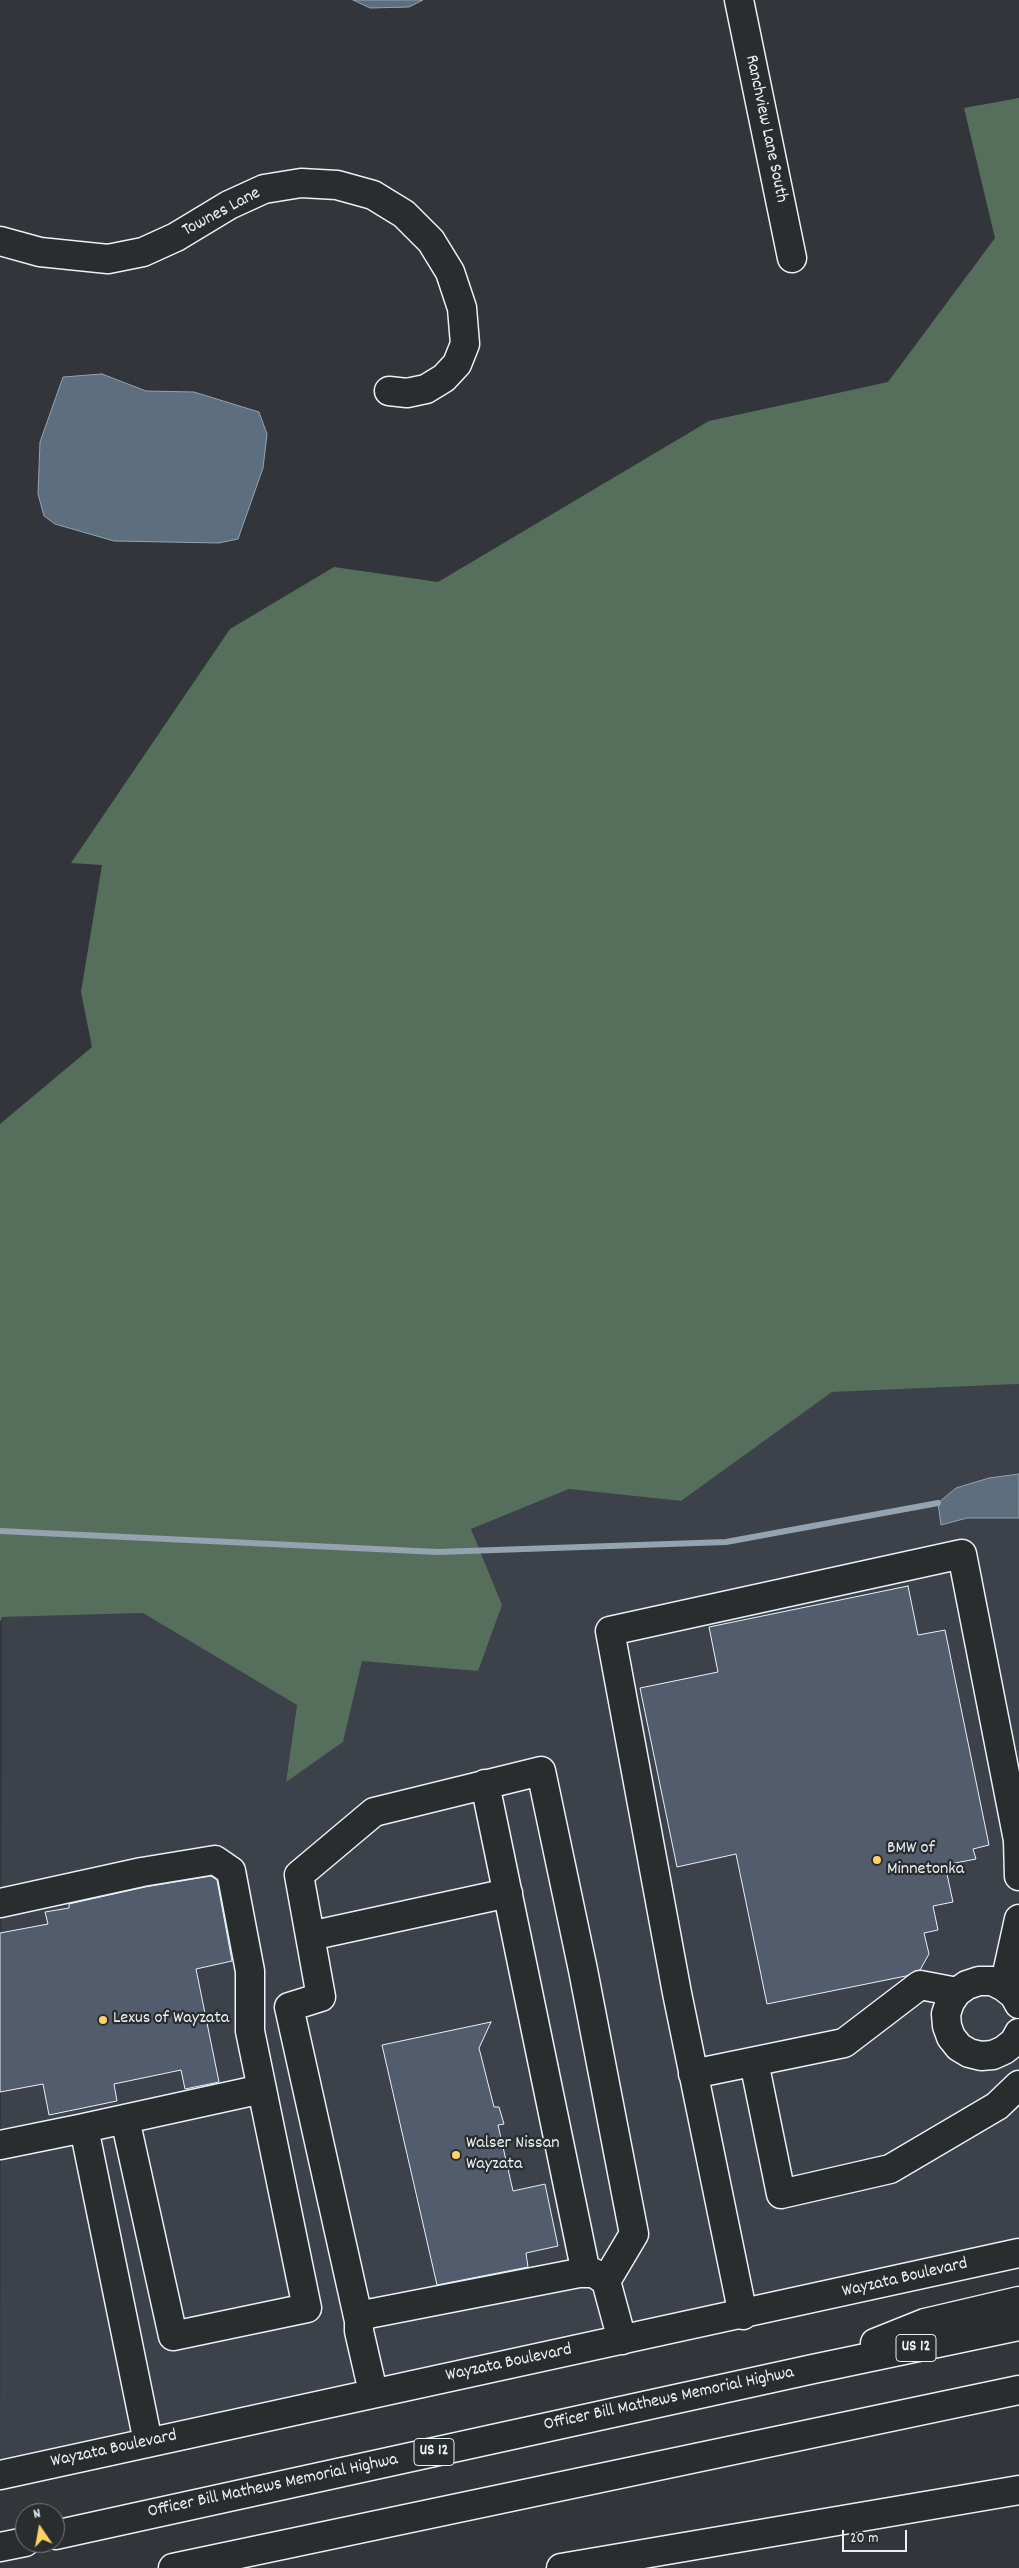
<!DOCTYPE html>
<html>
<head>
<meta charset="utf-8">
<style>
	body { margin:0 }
	#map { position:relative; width:1019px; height:2568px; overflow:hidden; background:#32363b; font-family:Dekko,sans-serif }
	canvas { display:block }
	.north { position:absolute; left:15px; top:2503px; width:50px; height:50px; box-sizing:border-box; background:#2a2d2e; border:1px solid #767b7f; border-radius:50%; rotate:348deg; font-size:14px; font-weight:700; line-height:20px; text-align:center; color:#e8f1f8 }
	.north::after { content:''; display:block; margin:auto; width:18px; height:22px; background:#ffd166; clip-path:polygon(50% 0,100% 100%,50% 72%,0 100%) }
	.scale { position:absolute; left:842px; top:2530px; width:65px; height:22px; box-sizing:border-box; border:2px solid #e8f1f8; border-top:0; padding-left:6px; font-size:15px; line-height:18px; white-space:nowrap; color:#e8f1f8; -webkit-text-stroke:4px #2a2d2e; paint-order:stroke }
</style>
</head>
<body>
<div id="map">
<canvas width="1019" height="2568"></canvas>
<div class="north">N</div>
<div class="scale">20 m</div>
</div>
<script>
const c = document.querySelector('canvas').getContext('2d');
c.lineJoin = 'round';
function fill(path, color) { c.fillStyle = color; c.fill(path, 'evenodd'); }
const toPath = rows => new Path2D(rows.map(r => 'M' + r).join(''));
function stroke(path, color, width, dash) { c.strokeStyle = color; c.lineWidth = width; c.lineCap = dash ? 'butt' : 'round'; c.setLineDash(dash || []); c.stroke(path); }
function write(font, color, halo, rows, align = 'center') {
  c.font = font + ' Dekko,sans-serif'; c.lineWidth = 4.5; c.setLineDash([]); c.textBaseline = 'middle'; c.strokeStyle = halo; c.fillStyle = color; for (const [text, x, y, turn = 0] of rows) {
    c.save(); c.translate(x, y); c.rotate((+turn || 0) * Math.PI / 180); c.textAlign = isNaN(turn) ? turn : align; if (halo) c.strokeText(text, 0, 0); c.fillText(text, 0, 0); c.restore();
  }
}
const built = toPath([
	[1019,1384,1019,2253,0,2475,2,1617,143,1613,297,1705,286,1781,343,1742,362,1661,502,1605,471,1529,569,1489,681,1501,832,1392]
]);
const green = toPath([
	[1019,98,1019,1384,832,1392,681,1501,569,1489,471,1529,502,1605,478,1671,362,1661,343,1742,286,1782,297,1705,143,1613,2,1617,0,1622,0,1124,92,1047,81,992,102,865,71,863,230,629,334,567,438,582,709,421,888,382,995,238,964,108]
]);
const water = toPath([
	[353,0,423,0,409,7,370,8,353,0],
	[102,374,146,391,194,392,259,412,267,434,263,468,238,539,219,543,114,541,55,524,44,516,38,494,40,442,63,377,102,374],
	[1019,1474,1019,1518,967,1518,941,1525,938,1503,956,1488,989,1478,1019,1474]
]);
const stream = toPath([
	[0,1531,438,1552,726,1542,938,1503]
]);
const building = toPath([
	[908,1586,918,1635,945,1630,989,1845,973,1849,976,1859,945,1865,953,1902,933,1906,938,1930,924,1933,929,1954,920,1970,906,1976,767,2004,736,1854,677,1867,640,1688,718,1672,709,1627,908,1586],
	[211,1876,217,1880,232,1961,196,1969,219,2082,185,2089,181,2070,114,2084,117,2101,49,2115,43,2084,0,2092,0,1933,48,1924,45,1912,69,1908,69,1904,145,1887,211,1876],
	[491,2022,479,2048,494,2107,499,2107,504,2124,498,2125,513,2191,545,2184,558,2246,526,2253,528,2267,437,2285,382,2045,491,2022]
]);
const minor = toPath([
	[739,0,792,258],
	[0,241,40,252,108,259,143,252,176,237,229,205,264,189,301,183,337,185,373,195,404,214,431,241,450,272,462,308,465,344,457,364,444,378,426,389,407,393,389,391],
	[485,1784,586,2273],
	[0,1903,142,1872,215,1860,231,1871,250,1971,250,2031,307,2308,173,2336,125,2119,84,2128],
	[310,1936,508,1893],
	[1004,1987,1019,1919],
	[1019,2004,1014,1995,1004,1987,992,1981,979,1981,967,1985,957,1992,950,2002,946,2014,947,2026,951,2037,959,2047,969,2053,981,2056,993,2055,1004,2050,1014,2042,1019,2033],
	[754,2062,781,2194,890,2169,997,2106,1019,2085],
	[693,2074,844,2043,920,1985,957,1992],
	[125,2119,262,2089],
	[0,2145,84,2128,148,2442],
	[743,2315,677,1993,610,1631,962,1554,1018,1840,1019,1876],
	[359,2321,289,2007,321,1997,299,1875,374,1812,541,1771,583,1970,634,2234,606,2281],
	[373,2392,359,2331,359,2321,368,2314,579,2273,594,2273,606,2281,622,2340],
	[0,2475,1019,2253],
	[561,2568,1019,2490]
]);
const highway = toPath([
	[875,2343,925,2323,1019,2301],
	[55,2535,813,2369,1019,2326],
	[0,2547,25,2542],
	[173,2568,1019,2390]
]);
const markers = [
	[877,1860,5,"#ffd166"],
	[103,2020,5,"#ffd166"],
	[456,2155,5,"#ffd166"]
];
const shields = [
	[916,2348,40],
	[434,2452,40]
];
const shieldNames = [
	["US 12",916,2348],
	["US 12",434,2452]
];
const streetNames = [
	["Ranchview Lane South",765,129,78],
	["Townes Lane",222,213,-28],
	["Wayzata Boulevard",905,2279,-13],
	["Wayzata Boulevard",509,2364,-12],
	["Officer Bill Mathews Memorial Highwa",669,2400,-12],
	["Wayzata Boulevard",114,2450,-12],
	["Officer Bill Mathews Memorial Highwa",273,2487,-12]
];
const poiNames = [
	["BMW of",887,1850],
	["Minnetonka",887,1871],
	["Lexus of Wayzata",113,2020],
	["Walser Nissan",466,2145],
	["Wayzata",466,2166]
];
fill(built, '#3c414a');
fill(green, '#566f5d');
fill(water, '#5d6e7e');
stroke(water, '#95a2af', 1);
stroke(stream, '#95a2af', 6);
fill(building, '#535c6d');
stroke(building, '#e8f1f8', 1);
stroke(minor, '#e8f1f8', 31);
stroke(highway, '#e8f1f8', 31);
stroke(minor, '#2a2d2e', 28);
stroke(highway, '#2a2d2e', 28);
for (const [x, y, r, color] of markers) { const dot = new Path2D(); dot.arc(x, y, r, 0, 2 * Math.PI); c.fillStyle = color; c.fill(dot); stroke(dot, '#2a2d2e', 2); }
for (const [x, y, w] of shields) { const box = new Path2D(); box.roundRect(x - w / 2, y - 13.5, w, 27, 4); c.fillStyle = '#2a2d2e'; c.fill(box); stroke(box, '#e8f1f8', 1); }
write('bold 16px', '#e8f1f8', null, shieldNames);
write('18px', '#e8f1f8', '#2a2d2e', streetNames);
write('18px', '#e8f1f8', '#2a2d2e', poiNames, 'left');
</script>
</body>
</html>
